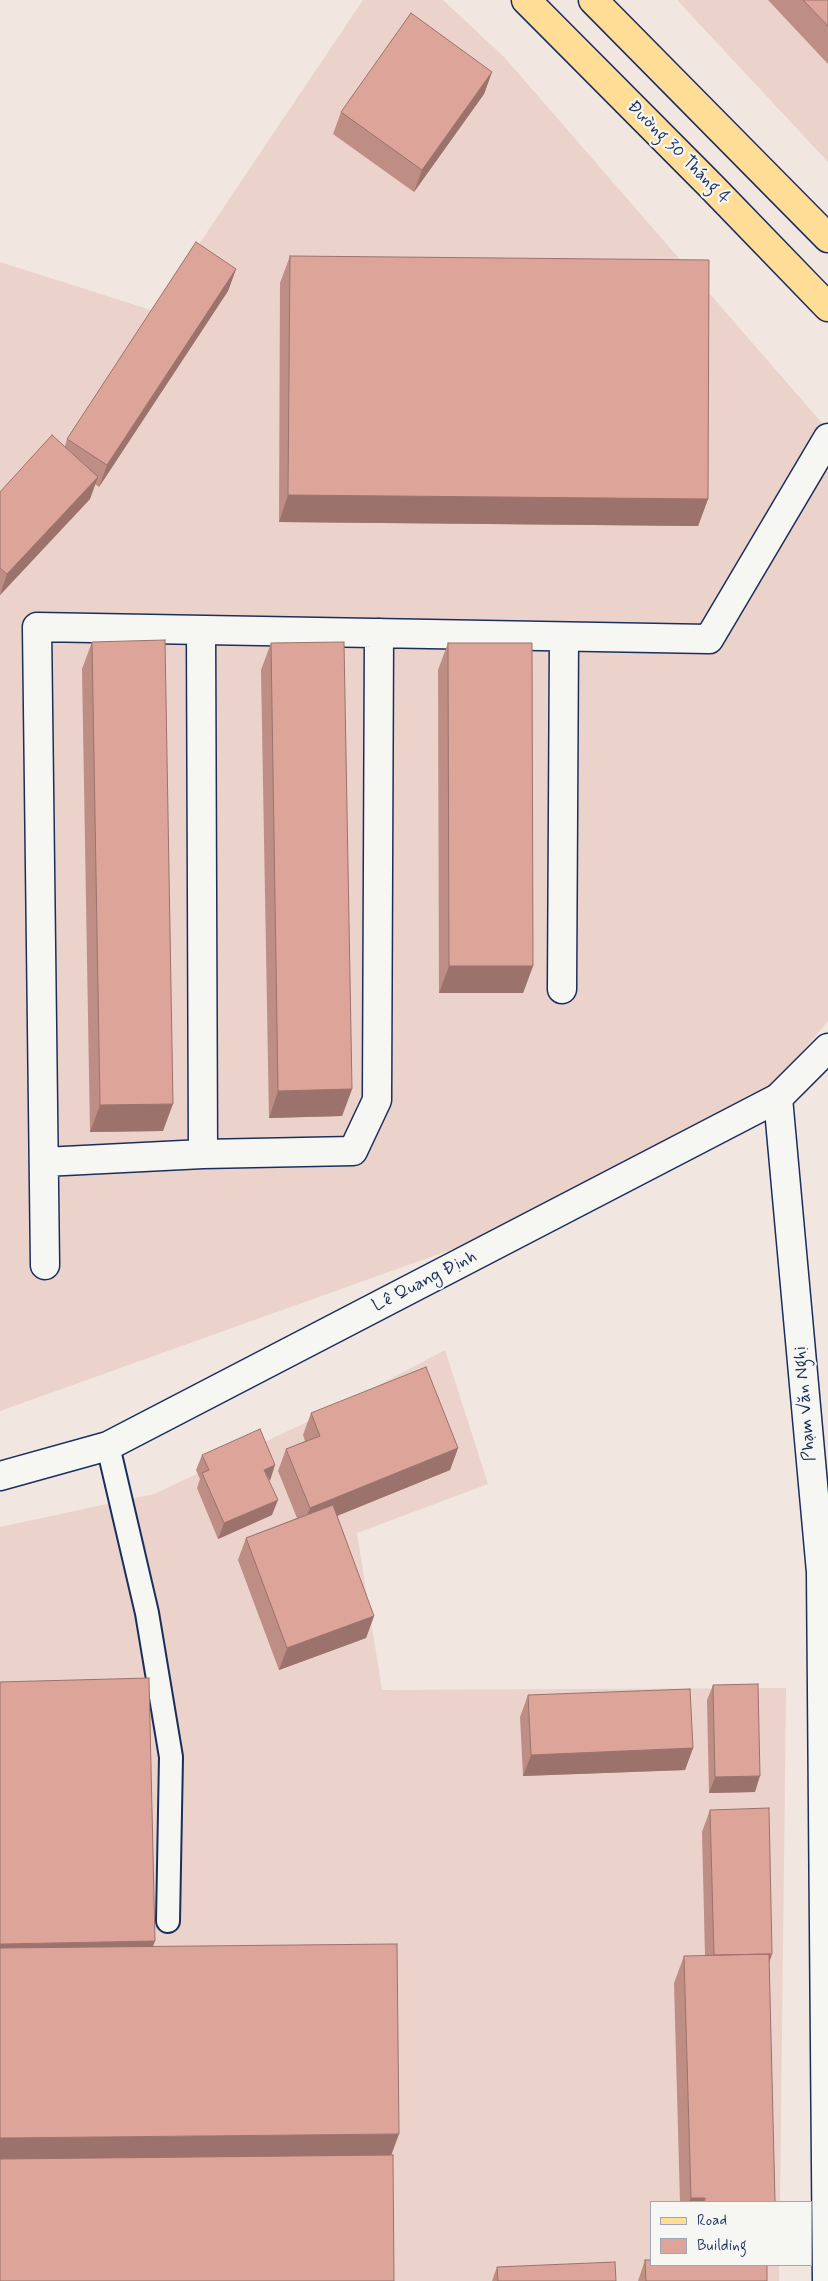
<!DOCTYPE html>
<html>
<head>
<meta charset="utf-8">
<style>
	body { margin:0 }
	#map { position:relative; width:828px; height:2281px; overflow:hidden; background:#f1e6e0; font-family:Mynerve,sans-serif }
	canvas { display:block }
	.legend { position:absolute; left:650px; top:2201px; width:162px; height:65px; box-sizing:border-box; background:#f6f6f2; border:1px solid #9ea6b7; margin:0; padding:6px 9px; list-style:none; font-size:15px; color:#1b2f5e }
	.legend li { display:flex; align-items:center; gap:10px; height:25px }
	.legend b { width:25px; border:1px solid #9ea6b7 }
</style>
</head>
<body>
<div id="map">
<canvas width="828" height="2281"></canvas>
<ul class="legend">
<li><b style="height:6px;background:#ffdd96"></b>Road</li>
<li><b style="height:14px;background:#dda49a"></b>Building</li>
</ul>
</div>
<script>
const c = document.querySelector('canvas').getContext('2d');
c.lineJoin = 'round';
function fill(path, color) { c.fillStyle = color; c.fill(path, 'evenodd'); }
const toPath = rows => new Path2D(rows.map(r => 'M' + r).join(''));
function stroke(path, color, width, dash) { c.strokeStyle = color; c.lineWidth = width; c.lineCap = dash ? 'butt' : 'round'; c.setLineDash(dash || []); c.stroke(path); }
function write(font, color, halo, rows, align = 'center') {
  c.font = font + ' Mynerve,sans-serif'; c.lineWidth = 4.5; c.setLineDash([]); c.textBaseline = 'middle'; c.strokeStyle = halo; c.fillStyle = color; for (const [text, x, y, turn = 0] of rows) {
    c.save(); c.translate(x, y); c.rotate((+turn || 0) * Math.PI / 180); c.textAlign = isNaN(turn) ? turn : align; if (halo) c.strokeText(text, 0, 0); c.fillText(text, 0, 0); c.restore();
  }
}
const built = toPath([
	[363,0,443,0,505,58,828,430,828,1021,775,1084,668,1172,0,1411,0,262,154,311],
	[677,0,828,0,828,162],
	[445,1350,488,1484,357,1533,382,1690,786,1688,780,2202,652,2202,652,2265,779,2265,779,2281,0,2281,0,1527,154,1494,322,1415]
]);
const lane = toPath([
	[108,1446,147,1613,171,1757,168,1921]
]);
const street = toPath([
	[201,630,203,1154],
	[562,989,564,637],
	[778,1098,821,1572,827,2281],
	[44,1162,203,1154,353,1151,377,1100,379,633],
	[45,1265,37,627,709,639,828,438]
]);
const secondary = toPath([
	[0,1476,108,1446,778,1098,828,1048]
]);
const primary = toPath([
	[526,0,711,186,828,307],
	[593,0,828,238]
]);
const wall = toPath([
	[768,0,828,0,828,64],
	[492,72,484,94,414,192,333,134,341,112],
	[290,256,708,499,698,526,279,522,280,283],
	[236,269,228,291,99,487,95,484,90,499,0,595,0,492,65,446,67,439],
	[92,642,163,1131,90,1132,82,669],
	[271,643,352,1089,342,1116,269,1118,261,670],
	[448,643,533,966,523,993,439,993,438,670],
	[311,1413,458,1448,450,1470,337,1516,374,1616,366,1638,279,1670,238,1560,246,1538,297,1518,278,1471,286,1449,305,1441,303,1435],
	[202,1455,269,1481,272,1515,218,1539,197,1488,200,1479,196,1470],
	[713,1685,755,1792,709,1793,707,1700],
	[528,1695,693,1748,685,1770,523,1776,520,1717],
	[710,1810,772,1954,769,1963,775,2202,680,2202,674,1983,684,1956,705,1956,702,1832],
	[645,2260,767,2281,638,2281],
	[497,2267,616,2281,492,2281]
]);
const shadedWall = toPath([
	[492,72,484,94,414,192,422,170],
	[236,269,228,291,99,487,107,465],
	[98,477,90,499,0,595,7,574],
	[288,495,708,499,698,526,279,522],
	[449,966,533,966,523,993,439,993],
	[352,1089,342,1116,269,1118,278,1091],
	[173,1104,163,1131,90,1132,100,1105],
	[458,1448,450,1470,302,1530,310,1508],
	[275,1465,270,1481,264,1470],
	[278,1500,272,1515,218,1539,224,1523],
	[374,1616,366,1638,279,1670,287,1648],
	[693,1748,685,1770,523,1776,531,1755],
	[760,1776,755,1792,709,1793,715,1777],
	[155,1941,147,1963,0,1966,0,1944],
	[772,1954,764,1976,714,1956],
	[399,2134,391,2156,0,2160,0,2138],
	[691,2198,705,2198,703,2202,689,2202]
]);
const building = toPath([
	[803,0,828,0,828,26,803,0],
	[411,13,492,72,422,170,341,112,411,13],
	[196,242,236,269,107,465,67,439,196,242],
	[290,256,709,260,708,499,288,495,290,256],
	[52,435,98,477,7,574,0,568,0,492,52,435],
	[165,640,173,1104,100,1105,92,642,165,640],
	[344,642,352,1089,278,1091,271,643,344,642],
	[448,643,532,643,533,966,449,966,448,643],
	[426,1367,458,1448,310,1508,286,1449,320,1436,311,1413,426,1367],
	[260,1429,275,1465,264,1470,278,1500,224,1523,202,1473,209,1470,202,1455,260,1429],
	[333,1505,374,1616,287,1648,246,1538,333,1505],
	[149,1678,155,1941,0,1944,0,1682,149,1678],
	[758,1684,760,1776,715,1777,713,1685,758,1684],
	[690,1689,693,1748,531,1755,528,1695,690,1689],
	[769,1808,772,1954,714,1955,710,1810,769,1808],
	[397,1944,399,2134,0,2138,0,1948,397,1944],
	[769,1954,775,2202,705,2202,705,2198,691,2198,684,1956,769,1954],
	[393,2155,394,2281,0,2281,0,2159,393,2155],
	[645,2260,652,2260,652,2265,767,2265,767,2281,646,2281,645,2260],
	[615,2262,616,2281,498,2281,497,2267,615,2262]
]);
const streetNames = [
	["Đường 30 Tháng 4",678,153,45],
	["Lê Quang Định",425,1282,-27],
	["Phạm Văn Nghị",806,1404,-95]
];
fill(built, '#ebd2cb');
stroke(lane, '#1b2f5e', 26);
stroke(street, '#1b2f5e', 31);
stroke(secondary, '#1b2f5e', 31);
stroke(primary, '#1b2f5e', 31);
stroke(lane, '#f6f6f2', 22);
stroke(street, '#f6f6f2', 28);
stroke(secondary, '#f6f6f2', 28);
stroke(primary, '#ffdd96', 28);
fill(wall, '#be8d84');
fill(shadedWall, '#9b736c');
fill(building, '#dda49a');
stroke(building, '#9b736c', 1);
write('18px', '#1b2f5e', '#f6f6f2', streetNames);
</script>
</body>
</html>
